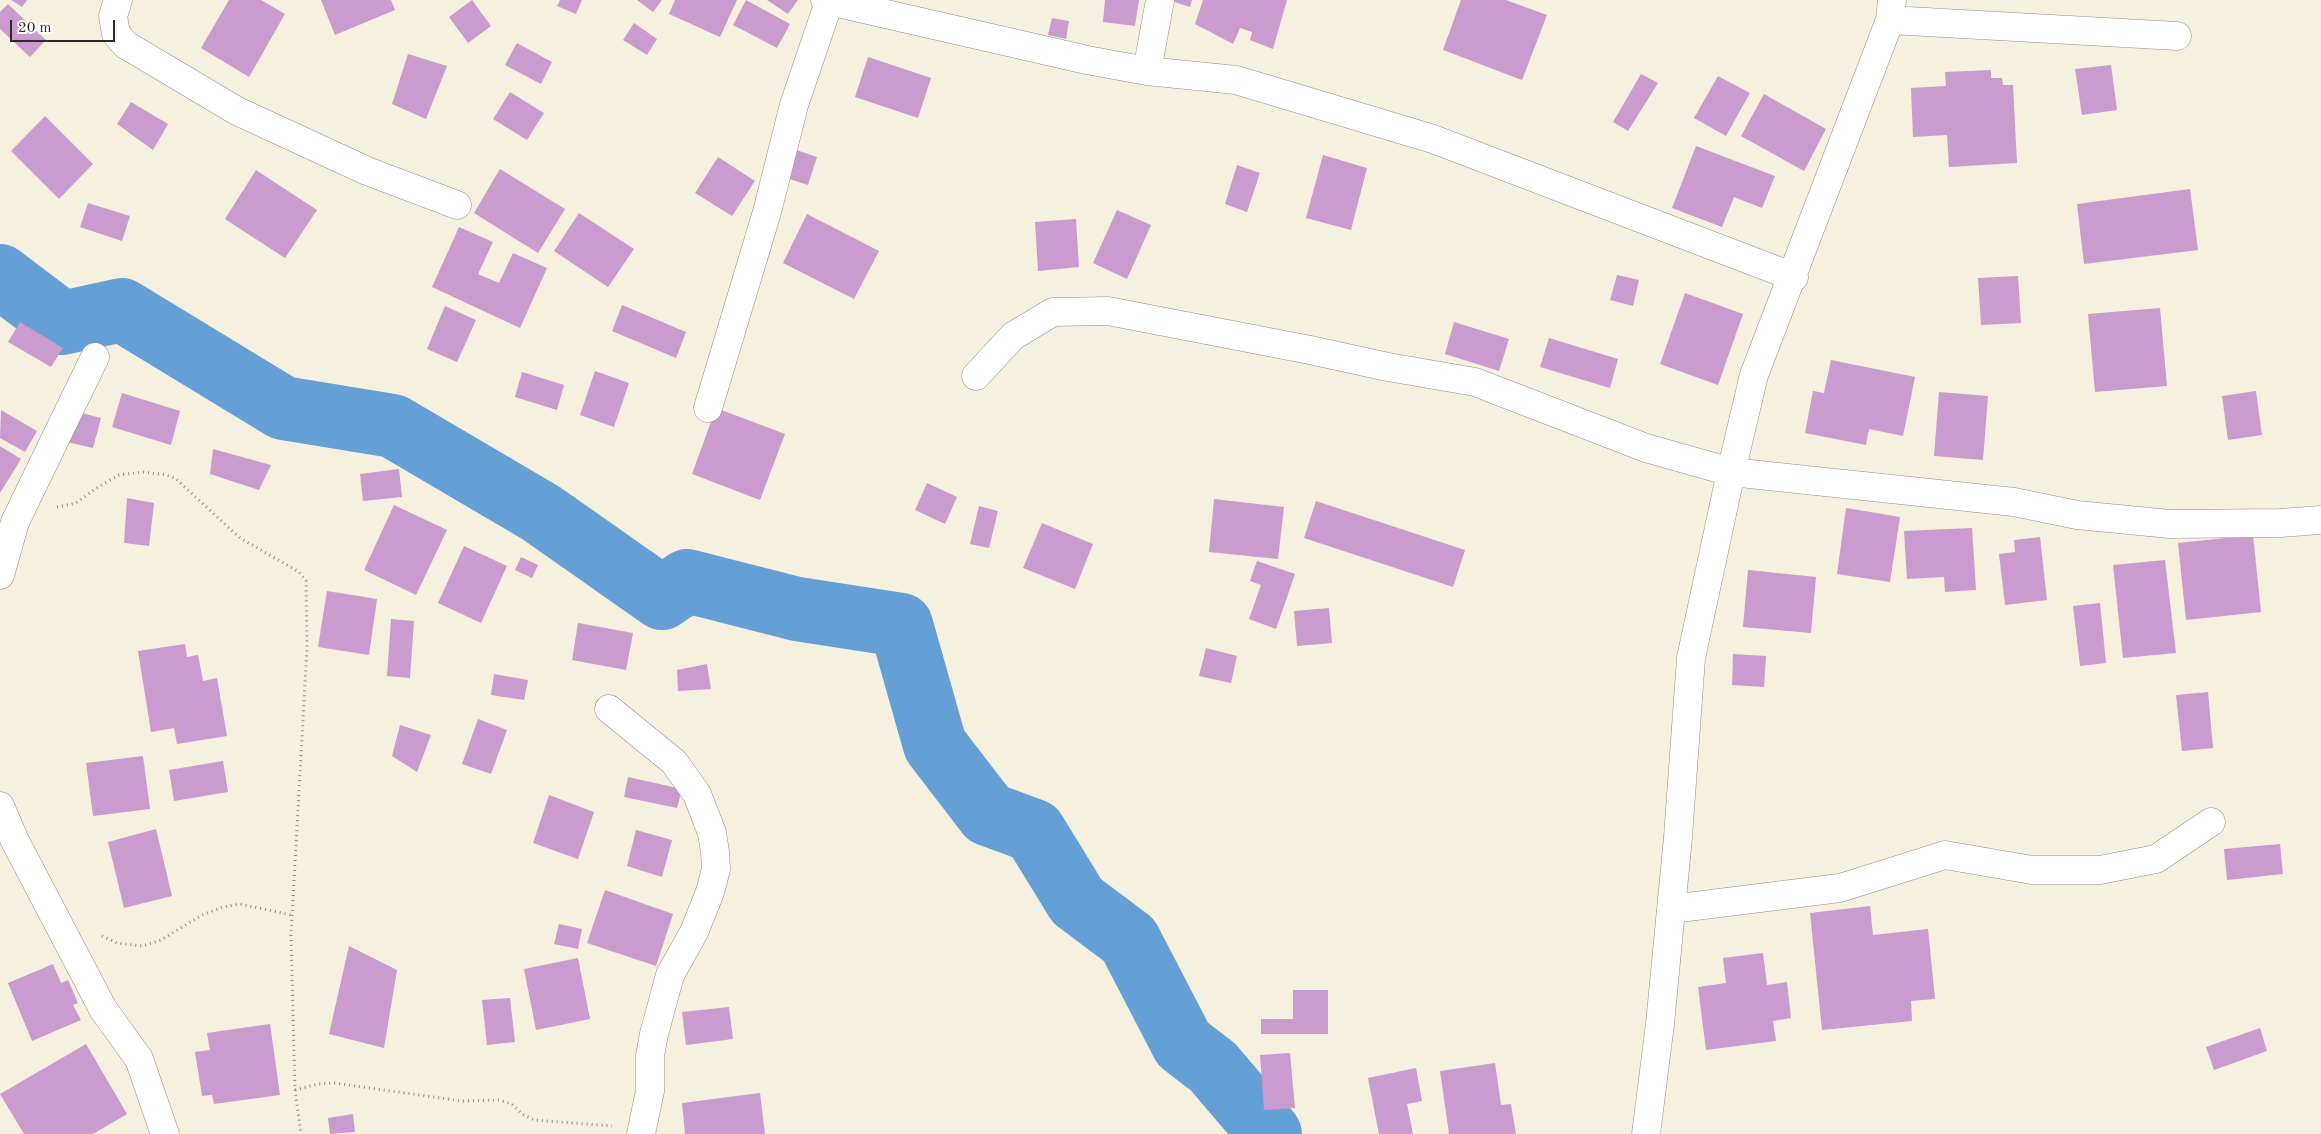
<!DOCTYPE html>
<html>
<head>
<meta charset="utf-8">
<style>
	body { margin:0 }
	#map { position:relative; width:2321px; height:1134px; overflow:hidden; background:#f6f0de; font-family:"Old Standard TT",serif }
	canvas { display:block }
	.scale { position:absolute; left:10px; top:20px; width:105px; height:22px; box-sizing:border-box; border:2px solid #2b2b2b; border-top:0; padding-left:6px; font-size:15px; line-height:18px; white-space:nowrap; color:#2b2b2b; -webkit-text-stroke:4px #fdfcf7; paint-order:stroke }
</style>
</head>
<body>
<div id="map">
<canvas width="2321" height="1134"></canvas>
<div class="scale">20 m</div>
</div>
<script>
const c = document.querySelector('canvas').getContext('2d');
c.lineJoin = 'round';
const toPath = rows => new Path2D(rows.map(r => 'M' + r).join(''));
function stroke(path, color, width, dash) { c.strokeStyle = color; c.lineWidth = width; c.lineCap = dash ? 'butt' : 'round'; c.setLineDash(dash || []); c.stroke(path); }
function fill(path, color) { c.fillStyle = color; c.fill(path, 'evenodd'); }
const river = toPath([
	[0,276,62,323,122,310,283,408,393,426,541,513,662,598,687,581,797,609,901,625,935,745,988,814,1034,831,1077,901,1129,940,1183,1044,1213,1067,1270,1134]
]);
const building = toPath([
	[11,0,27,0,22,7],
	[229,0,261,0,285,14,249,77,201,48],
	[321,0,391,0,395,10,335,35],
	[472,0,491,26,468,43,449,17],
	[560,0,582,0,576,14,557,6],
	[637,0,662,0,653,12],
	[675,0,737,0,720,37,669,14],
	[746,0,790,24,777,48,733,25],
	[767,0,798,0,788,14],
	[1105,0,1139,0,1135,26,1103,22],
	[1168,0,1192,0,1190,7],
	[1203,0,1287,0,1273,49,1250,40,1252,32,1240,28,1233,44,1195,24],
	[1461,0,1506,0,1547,15,1522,80,1443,50],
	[8,4,46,40,30,57,0,29,0,12],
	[1052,18,1069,21,1066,39,1048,35],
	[634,23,657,39,647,55,623,40],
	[517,43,552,62,541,84,505,65],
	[408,54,447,66,426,119,392,104],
	[868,57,931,78,918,118,855,97],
	[2111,65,2117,110,2082,115,2075,69],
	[1991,70,1991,78,2002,78,2003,85,2013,85,2017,163,1949,167,1947,135,1913,137,1911,88,1946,86,1945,72],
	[1641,74,1658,83,1628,131,1613,122],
	[1718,76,1750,93,1726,136,1694,118],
	[510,92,544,113,527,140,493,119],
	[1764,94,1826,129,1804,171,1741,136],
	[131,102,168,124,153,150,117,124],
	[45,116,93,164,59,199,11,151],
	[1696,146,1775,176,1762,208,1734,197,1722,227,1672,208],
	[793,149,817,157,808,185,783,177],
	[1323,155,1367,168,1351,230,1306,218],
	[718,157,755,181,732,216,695,193],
	[1237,165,1260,173,1247,212,1225,204],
	[500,169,565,209,538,253,474,213],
	[256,170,317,210,285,258,225,219],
	[2190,189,2198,250,2084,264,2077,204],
	[88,203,130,216,122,241,80,227],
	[1117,210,1151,225,1127,279,1093,263],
	[579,213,634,249,608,287,554,251],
	[807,214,879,251,854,299,783,263],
	[1076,219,1079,267,1038,271,1035,222],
	[459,227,493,242,478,274,499,283,513,253,547,268,520,328,432,287],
	[1617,275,1639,280,1633,306,1610,300],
	[2018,276,2021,323,1981,325,1978,278],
	[1685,293,1743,314,1718,385,1660,364],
	[622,305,686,332,676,358,612,331],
	[445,306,476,320,457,362,427,349],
	[2160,308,2167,386,2095,392,2088,314],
	[20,322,63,348,51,367,8,342],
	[1454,322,1509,339,1499,371,1445,354],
	[1549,338,1618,359,1610,388,1540,367],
	[1831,360,1915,377,1903,436,1869,429,1866,445,1805,433,1813,391,1824,393],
	[595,371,629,383,614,427,580,415],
	[522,372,564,385,557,410,515,397],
	[2256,391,2262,435,2228,440,2222,396],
	[1939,392,1988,396,1983,460,1934,456],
	[122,393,180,411,171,445,112,427],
	[716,408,785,434,760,500,692,474],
	[1,410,37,431,25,452,0,438],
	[74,411,101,418,93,448,67,442],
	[0,446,21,459,0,493],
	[213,449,271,465,259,490,210,474],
	[399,469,402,497,363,501,360,474],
	[927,483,957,497,945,524,915,510],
	[127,498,154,503,149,546,124,543],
	[1214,499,1284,507,1278,559,1209,552],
	[1316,501,1465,550,1453,587,1304,538],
	[394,505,447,530,416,595,364,570],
	[979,506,998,511,989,548,970,544],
	[1846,508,1900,517,1890,582,1837,574],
	[1042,523,1093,544,1075,589,1023,568],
	[1972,528,1976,590,1945,592,1944,577,1907,579,1904,531],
	[2253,535,2261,612,2186,620,2178,543],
	[2040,537,2047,600,2005,605,1999,554,2015,552,2014,540],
	[464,546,507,566,481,623,438,603],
	[521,557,538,565,532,578,515,570],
	[2165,560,2176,653,2123,658,2113,565],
	[1257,561,1295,574,1276,629,1249,619,1261,585,1250,581],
	[1748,570,1816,577,1811,633,1743,627],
	[327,591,377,599,369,655,318,647],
	[2100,603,2106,663,2080,666,2073,606],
	[1329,608,1332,643,1297,646,1294,611],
	[391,619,414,621,410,678,387,676],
	[578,623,633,633,626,670,572,660],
	[185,644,187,657,198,655,203,681,217,678,227,736,177,744,174,728,151,732,138,651],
	[1206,648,1237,656,1231,683,1199,676],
	[1733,654,1766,656,1764,687,1732,685],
	[707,664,711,689,678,691,677,670],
	[494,674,528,680,524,700,491,695],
	[2208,692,2213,748,2182,751,2176,695],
	[478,719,507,730,491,774,462,764],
	[400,725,431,735,417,772,392,756],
	[143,756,150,809,93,816,86,763],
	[223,761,228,792,174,801,169,770],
	[628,777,682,789,677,808,624,797],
	[549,795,594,812,578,859,533,843],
	[156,829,172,896,124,908,108,842],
	[636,830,672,840,662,877,627,866],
	[2280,844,2283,874,2227,880,2224,849],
	[605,890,673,914,656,966,587,943],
	[1870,906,1873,935,1928,929,1935,999,1911,1001,1912,1021,1822,1030,1810,913],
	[559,924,582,929,578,949,554,944],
	[349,946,397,970,384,1048,329,1034],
	[1763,953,1767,985,1787,982,1791,1018,1773,1021,1776,1041,1706,1050,1698,987,1726,983,1723,958],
	[578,958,590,1019,536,1030,524,969],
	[53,964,61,983,68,980,78,1003,73,1005,81,1020,32,1041,8,983],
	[1293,990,1328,990,1328,1034,1261,1034,1261,1019,1293,1019],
	[510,998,515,1042,487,1045,482,1000],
	[729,1007,733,1039,686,1045,682,1012],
	[270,1024,280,1095,214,1104,212,1095,202,1096,195,1052,210,1050,207,1033],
	[2260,1028,2267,1051,2214,1070,2206,1047],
	[86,1044,127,1114,93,1134,24,1134,0,1094],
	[1290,1053,1295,1108,1264,1110,1260,1055],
	[1495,1063,1501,1105,1511,1104,1516,1134,1449,1134,1440,1071],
	[1416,1068,1422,1101,1407,1104,1413,1134,1379,1134,1368,1078],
	[760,1093,765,1134,685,1134,682,1103],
	[353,1114,355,1132,330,1134,328,1118]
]);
const path = toPath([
	[57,507,76,503,98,487,119,475,143,472,166,475,175,478,240,538,299,572,306,581,307,648,291,935,295,1090,301,1134],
	[102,936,117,943,142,946,161,940,202,915,223,907,240,904,291,915],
	[295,1090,318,1084,334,1083,462,1101,499,1100,512,1104,522,1114,534,1120,612,1126]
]);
const minor = toPath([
	[118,0,113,16,116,34,126,45,237,111,367,171,457,205],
	[825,0,1087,60,1147,71],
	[1160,0,1147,71,1236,80,1433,139,1794,277],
	[1890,20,2177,36],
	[976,376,1013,336,1053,312,1108,311,1310,350,1388,367,1475,382,1646,448,1731,472,2014,502,2077,515,2170,524,2280,523,2321,520],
	[708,408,767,212,794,105,829,2],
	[0,575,15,522,95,357],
	[609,709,674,762,697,794,712,833,715,852,716,869,710,892,694,932,670,975,654,1034,650,1056,650,1091,641,1134],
	[0,806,15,841,103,1009,139,1059,165,1134],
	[1671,909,1840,888,1945,855,2032,870,2100,870,2156,859,2211,822],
	[1646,1134,1660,1024,1678,837,1691,658,1731,472,1754,375,1890,20,1892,0]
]);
stroke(river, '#64a0d5', 64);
fill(building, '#c99bcf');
stroke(minor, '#908e84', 29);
stroke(path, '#908e84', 3, [1, 4]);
stroke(minor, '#fff', 28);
</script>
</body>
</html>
